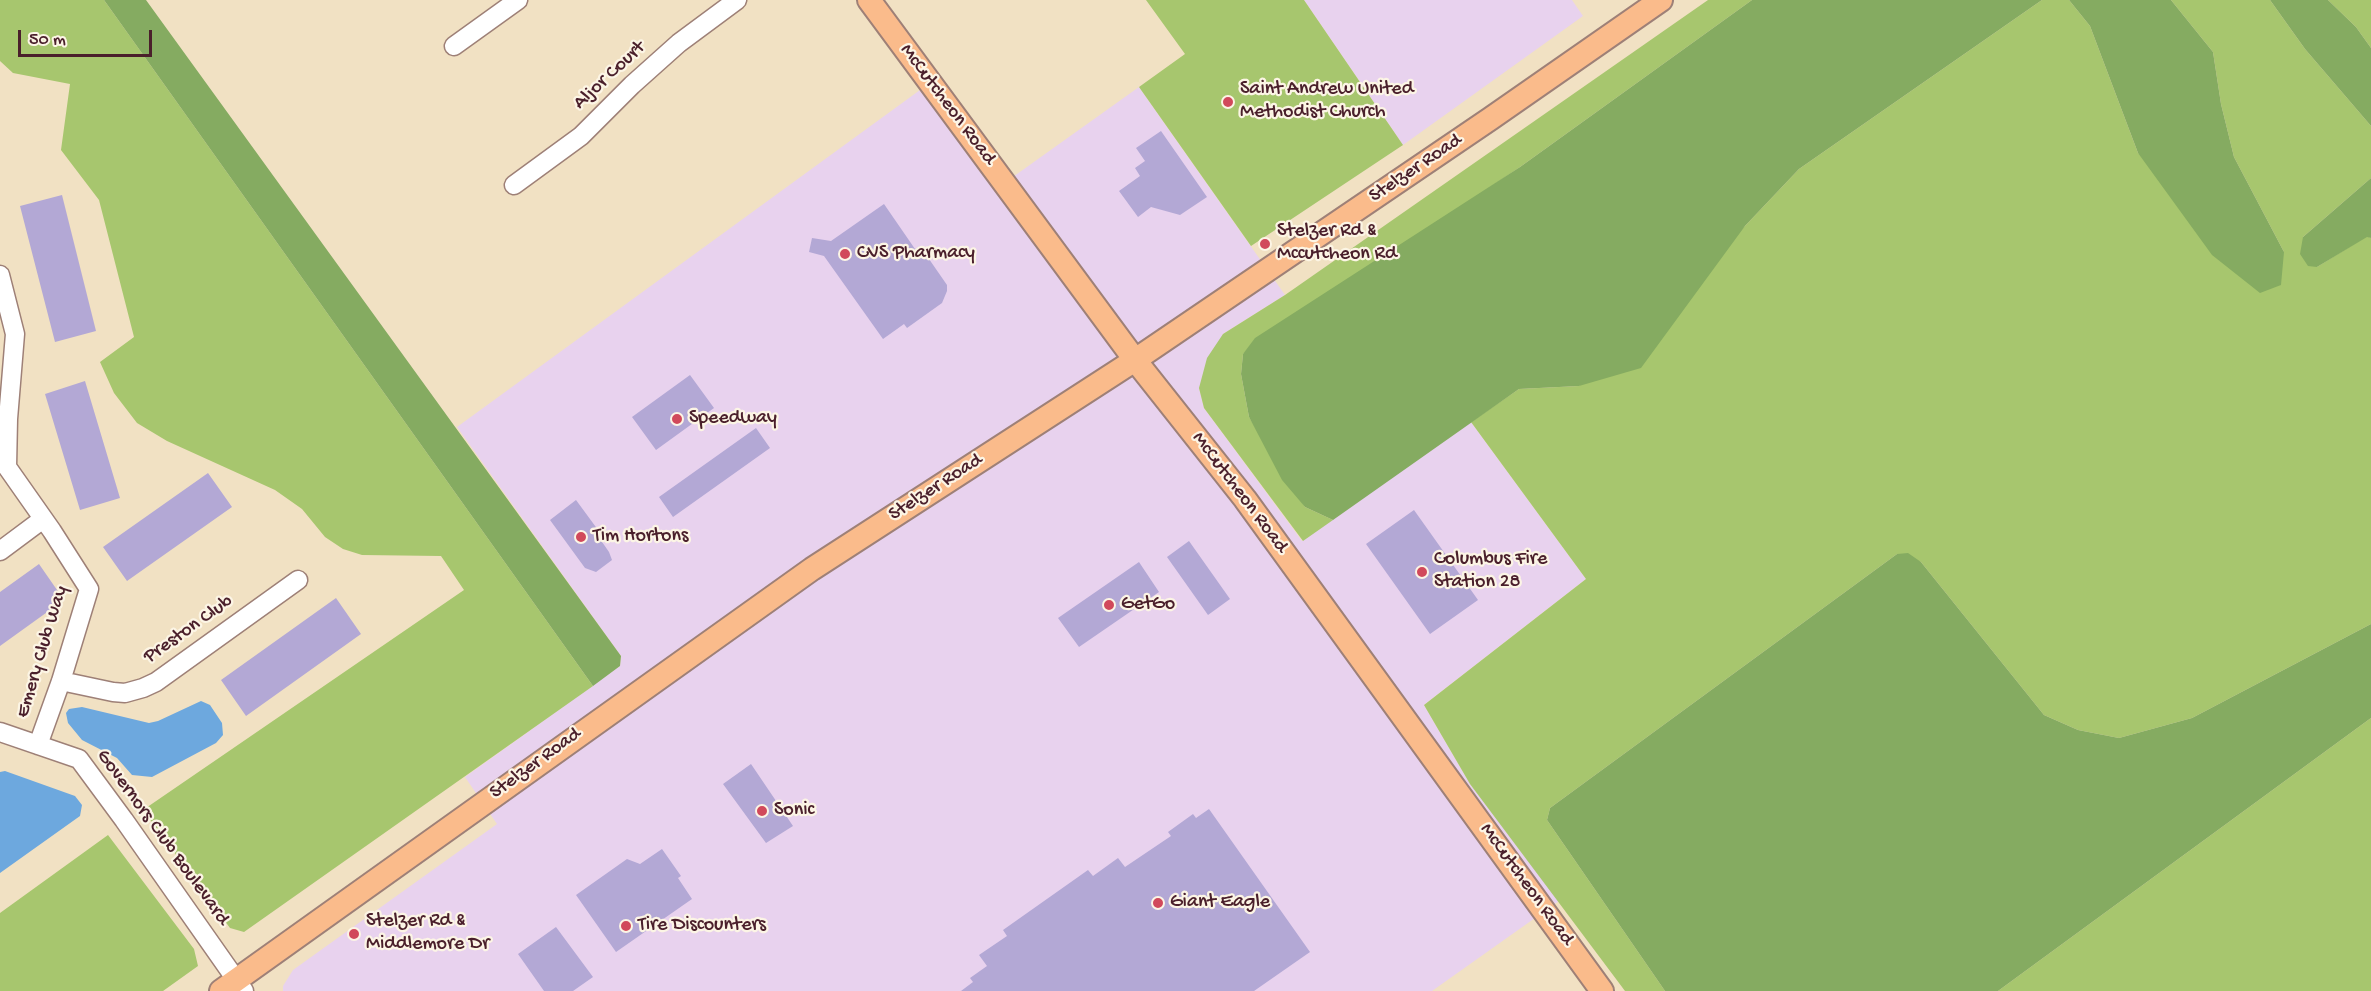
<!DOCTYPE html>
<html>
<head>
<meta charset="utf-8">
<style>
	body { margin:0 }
	#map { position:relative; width:2371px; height:991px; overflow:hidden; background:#f1e1c3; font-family:"Gochi Hand",sans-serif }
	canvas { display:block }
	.scale { position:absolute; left:18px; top:30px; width:134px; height:27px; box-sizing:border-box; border:3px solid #4a1f2b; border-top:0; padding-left:8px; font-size:18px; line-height:21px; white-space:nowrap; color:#4a1f2b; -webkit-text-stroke:4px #fcf5e5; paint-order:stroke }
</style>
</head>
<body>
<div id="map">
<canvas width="2371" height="991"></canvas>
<div class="scale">50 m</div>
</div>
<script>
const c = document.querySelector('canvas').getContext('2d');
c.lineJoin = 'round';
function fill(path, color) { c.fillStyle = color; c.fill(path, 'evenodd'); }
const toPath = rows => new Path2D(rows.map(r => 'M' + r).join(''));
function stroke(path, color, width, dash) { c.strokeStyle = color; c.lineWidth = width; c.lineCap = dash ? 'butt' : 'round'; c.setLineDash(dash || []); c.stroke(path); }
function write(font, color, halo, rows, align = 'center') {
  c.font = font + ' "Gochi Hand",sans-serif'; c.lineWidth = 4.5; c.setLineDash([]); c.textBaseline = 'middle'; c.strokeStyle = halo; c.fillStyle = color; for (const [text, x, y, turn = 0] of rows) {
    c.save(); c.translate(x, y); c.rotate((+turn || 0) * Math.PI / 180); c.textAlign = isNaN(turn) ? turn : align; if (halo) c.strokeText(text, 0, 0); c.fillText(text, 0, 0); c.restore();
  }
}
const built = toPath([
	[1304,0,1572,0,1583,16,1403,145],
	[931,82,1003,184,1139,87,1285,295,1223,334,1199,388,1204,408,1302,541,1471,422,1586,579,1424,705,1470,784,1559,901,1432,991,283,991,283,986,293,970,497,824,465,777,620,666,621,656,457,427]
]);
const green = toPath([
	[0,0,104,0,593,686,244,932,230,928,143,810,464,590,441,556,362,555,343,549,325,537,302,509,275,490,167,441,137,423,114,393,100,362,134,337,99,200,61,150,70,84,13,73,0,61],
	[1146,0,1304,0,1403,145,1251,246,1139,87,1185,54],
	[1708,0,1752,0,1520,167,1243,354,1241,374,1249,417,1305,507,1333,520,1303,541,1204,408,1199,388,1207,358,1223,334,1285,295],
	[2042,0,2069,0,2090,26,2138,153,2284,252,2234,157,2221,104,2213,52,2171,0,2270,0,2305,49,2371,126,2371,178,2303,237,2317,267,2367,236,2371,238,2371,624,2192,718,2119,738,2078,730,2044,715,1921,562,1897,554,1550,808,1547,820,1665,991,1625,991,1470,784,1424,705,1586,579,1471,422,1519,389,1579,386,1745,226,1799,169],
	[2328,0,2371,0,2371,48,2356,27],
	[2371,718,2371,991,1998,991],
	[108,835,194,949,198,966,163,991,0,991,0,913]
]);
const forest = toPath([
	[104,0,146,0,621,656,620,666,593,686],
	[1752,0,2042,0,1799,169,1745,226,1641,368,1579,386,1519,389,1333,520,1305,507,1282,480,1249,417,1241,374,1243,354,1255,338,1520,167],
	[2069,0,2171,0,2213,52,2221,104,2234,157,2284,252,2281,285,2260,293,2212,255,2138,153,2090,26],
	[2270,0,2328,0,2356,27,2371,48,2371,126,2305,49],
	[2371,178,2371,238,2367,237,2317,267,2308,266,2300,254,2303,237],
	[1908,553,1921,562,2044,715,2078,730,2119,738,2192,718,2371,624,2371,718,1998,991,1665,991,1547,820,1550,808,1897,554]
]);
const water = toPath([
	[201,701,210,705,222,723,223,735,216,743,152,777,132,775,117,758,82,740,68,723,66,713,69,709,82,707,149,723,158,721],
	[5,771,75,796,82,805,80,816,0,873,0,772]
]);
const building = toPath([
	[1161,131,1207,197,1180,215,1151,207,1138,217,1119,191,1140,176,1135,168,1145,161,1136,148],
	[62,195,96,331,55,342,20,206],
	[884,204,915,249,920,246,947,285,947,291,942,303,907,328,904,324,883,339,824,256,809,252,812,238,831,241],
	[690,375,714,408,656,450,632,417],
	[85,381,120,498,80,510,45,394],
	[756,428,770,448,673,517,659,497],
	[208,473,232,507,127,581,103,547],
	[576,500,601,534,600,539,609,552,612,560,596,572,585,568,550,520],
	[1414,510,1478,600,1430,634,1366,544],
	[1189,541,1230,599,1208,615,1167,557],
	[1139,562,1159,592,1079,647,1058,618],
	[39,564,64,600,0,646,0,592],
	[336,598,361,634,246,716,221,680],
	[751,764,793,826,766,843,723,784],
	[1209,809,1310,952,1254,991,961,991,973,982,970,978,987,966,979,955,1007,936,1003,930,1088,870,1093,876,1118,858,1125,867,1171,836,1168,832,1193,814,1196,818],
	[662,849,681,876,678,878,692,899,616,952,576,895,627,859,640,864],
	[556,927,593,977,573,991,544,991,518,954]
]);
const minor = toPath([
	[454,46,518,0],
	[514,185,581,136,632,85,679,43,737,0],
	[0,275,15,334,8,419,7,467,52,531,89,589,61,681,38,745],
	[0,551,43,519],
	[61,681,113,692,125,693,143,688,156,682,298,580],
	[0,732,79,759,124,820,244,991]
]);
const major = toPath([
	[869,0,1135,360,1245,499,1602,991],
	[221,991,812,569,1135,360,1490,119,1661,0]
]);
const markers = [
	[1228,102,6,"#d1495b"],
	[1265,244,6,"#d1495b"],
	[845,254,6,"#d1495b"],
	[677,419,6,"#d1495b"],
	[581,537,6,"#d1495b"],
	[1422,572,6,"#d1495b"],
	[1109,605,6,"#d1495b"],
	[762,811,6,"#d1495b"],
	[1158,903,6,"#d1495b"],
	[626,926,6,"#d1495b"],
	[354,934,6,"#d1495b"]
];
const streetNames = [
	["Aljor Court",610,76,-43],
	["McCutcheon Road",947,105,53],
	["Stelzer Road",1416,169,-34],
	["Stelzer Road",936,488,-33],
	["McCutcheon Road",1239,493,53],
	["Preston Club",189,630,-35],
	["Emery Club Way",43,652,-73],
	["Stelzer Road",536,764,-36],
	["Governors Club Boulevard",162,838,54],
	["McCutcheon Road",1526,885,54]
];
const poiNames = [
	["Saint Andrew United",1240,90],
	["Methodist Church",1240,113],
	["Stelzer Rd &",1277,232],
	["Mccutcheon Rd",1277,255],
	["CVS Pharmacy",857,254],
	["Speedway",689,419],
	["Tim Hortons",593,537],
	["Columbus Fire",1434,560],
	["Station 28",1434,583],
	["GetGo",1121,605],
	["Sonic",774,811],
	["Giant Eagle",1170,903],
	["Stelzer Rd &",366,922],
	["Middlemore Dr",366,945],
	["Tire Discounters",638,926]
];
fill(built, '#e8d2ee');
fill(green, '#a7c66e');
fill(forest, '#85ab61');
fill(water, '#6da8de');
fill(building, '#b3a8d5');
stroke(minor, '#9e8077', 21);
stroke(major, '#9e8077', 26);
stroke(minor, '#fff', 18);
stroke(major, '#fabb8b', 22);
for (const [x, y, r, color] of markers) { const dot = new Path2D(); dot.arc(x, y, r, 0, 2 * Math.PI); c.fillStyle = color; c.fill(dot); stroke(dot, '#fcf5e5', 2); }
write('20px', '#4a1f2b', '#fcf5e5', streetNames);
write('20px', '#4a1f2b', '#fcf5e5', poiNames, 'left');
</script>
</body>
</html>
